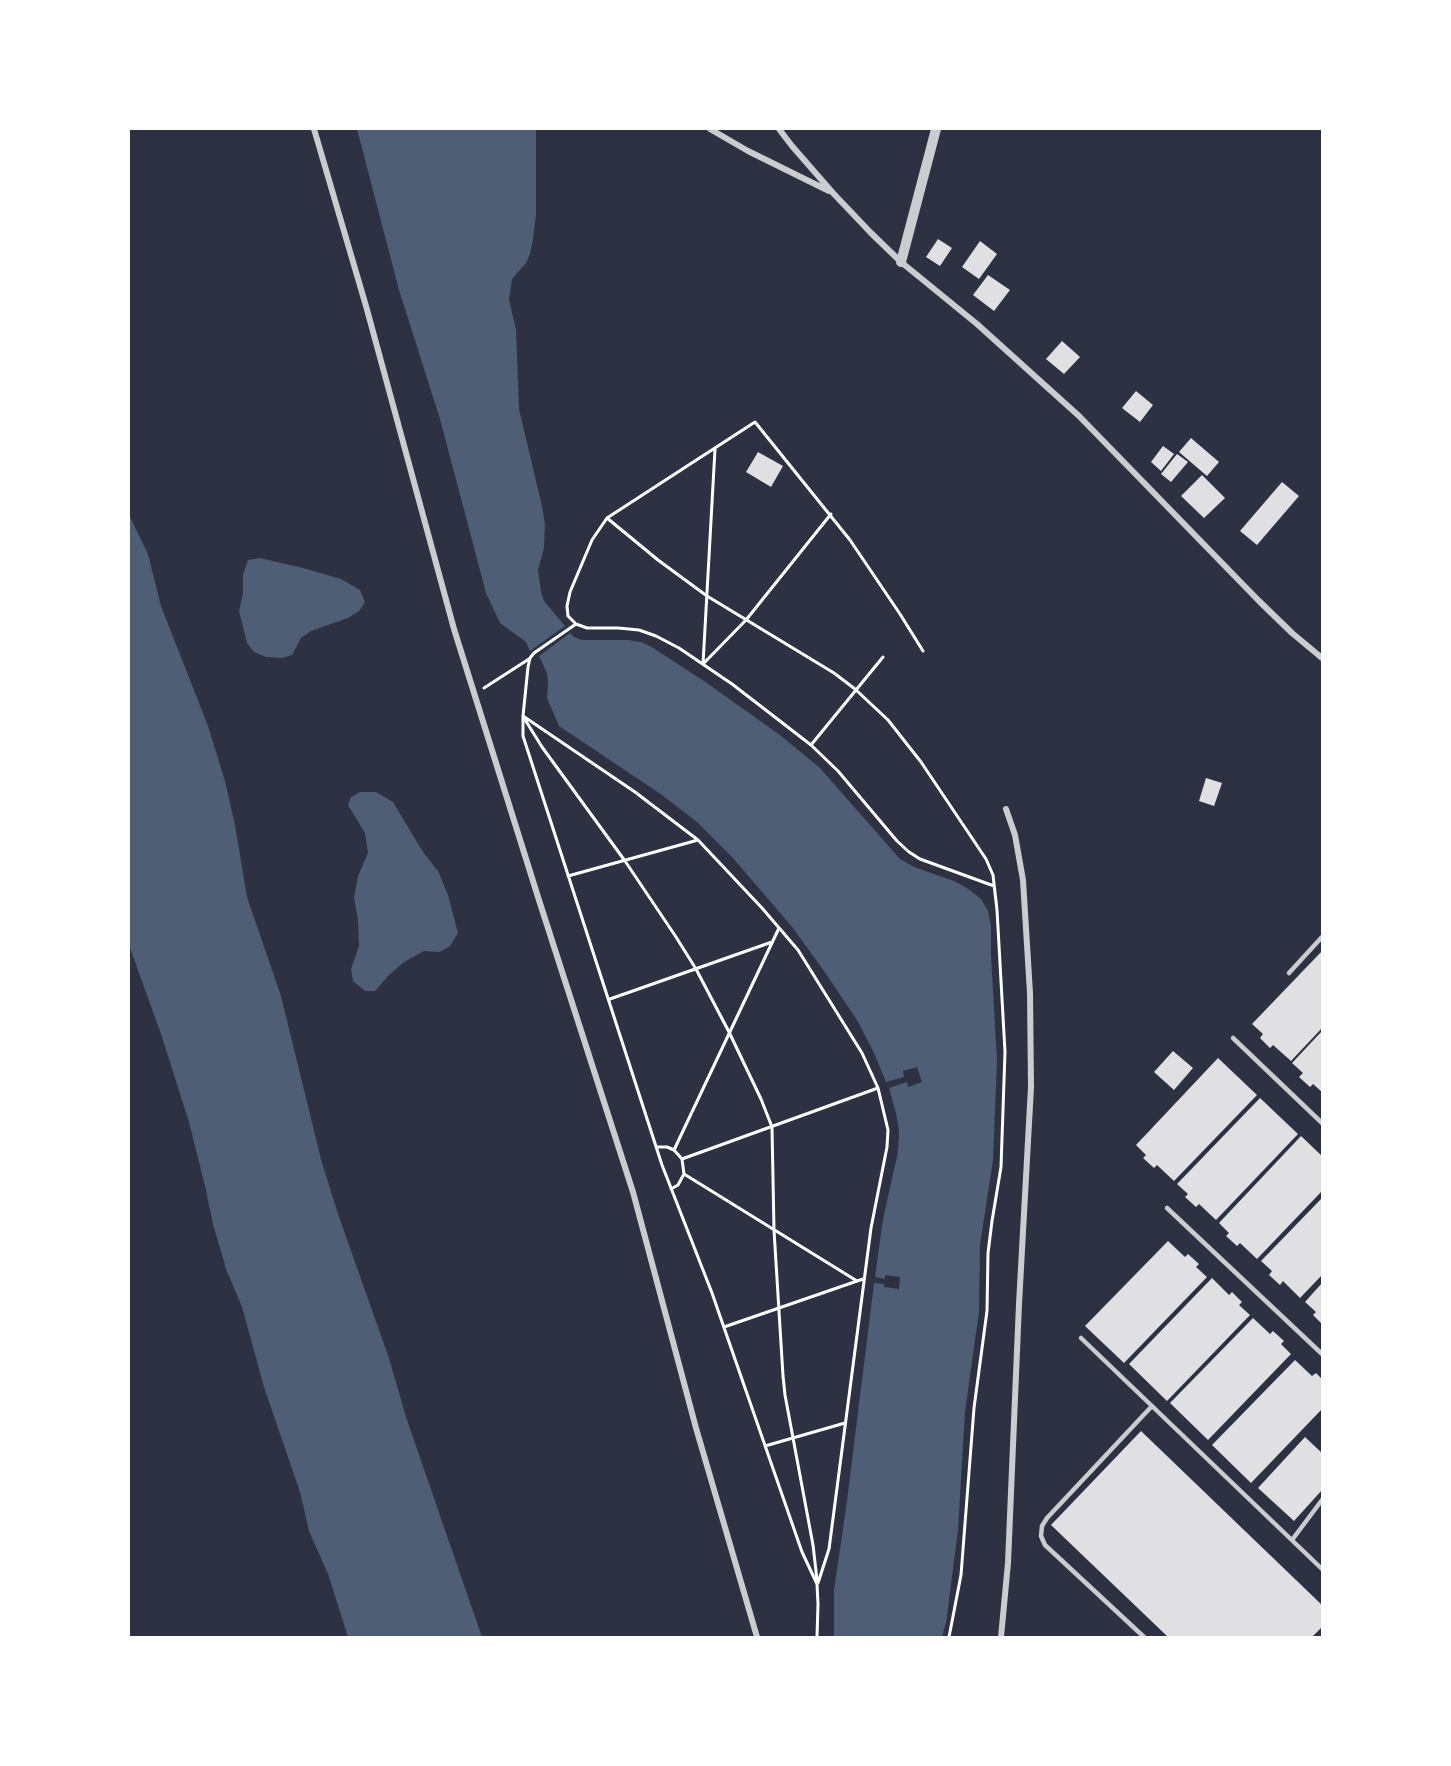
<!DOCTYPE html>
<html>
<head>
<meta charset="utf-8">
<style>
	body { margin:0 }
	#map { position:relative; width:1451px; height:1766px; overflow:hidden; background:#2d3142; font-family:Literata,serif }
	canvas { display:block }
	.frame { position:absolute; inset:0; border:130px solid #fff; pointer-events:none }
</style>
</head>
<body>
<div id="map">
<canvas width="1451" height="1766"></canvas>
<div class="frame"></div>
</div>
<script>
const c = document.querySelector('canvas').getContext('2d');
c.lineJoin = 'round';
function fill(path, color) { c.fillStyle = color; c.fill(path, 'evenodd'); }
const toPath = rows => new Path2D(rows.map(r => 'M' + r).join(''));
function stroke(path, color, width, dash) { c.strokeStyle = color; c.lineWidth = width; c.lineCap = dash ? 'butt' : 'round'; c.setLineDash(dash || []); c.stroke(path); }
const water = toPath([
	[357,129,536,129,536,214,533,239,530,254,526,263,512,279,509,300,516,329,519,409,542,506,545,524,544,548,538,570,541,592,544,601,565,626,530,651,526,642,500,623,486,593,440,419,399,290],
	[129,515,148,554,161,606,208,726,225,781,235,825,247,897,281,996,322,1163,338,1214,389,1358,406,1417,482,1637,348,1637,328,1574,309,1531,300,1492,264,1387,242,1307,226,1269,213,1224,205,1186,189,1122,161,1034,129,945],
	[260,558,303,568,341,579,360,590,365,602,359,611,348,618,311,631,301,638,292,655,282,658,266,657,254,652,247,643,239,611,243,593,243,575,248,560],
	[570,633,574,637,582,640,628,640,641,642,650,646,704,681,780,735,820,768,900,859,914,867,954,881,967,888,981,899,988,911,991,926,991,955,997,1061,993,1160,980,1245,979,1312,965,1412,958,1530,946,1623,942,1637,834,1637,834,1590,847,1501,874,1283,884,1284,884,1287,899,1289,900,1277,885,1275,885,1279,875,1277,883,1219,898,1152,899,1130,896,1113,889,1088,907,1082,908,1087,922,1082,917,1067,903,1071,904,1077,886,1082,874,1053,857,1020,826,974,793,928,732,857,697,822,662,795,559,726,547,698,548,683,547,673,539,656],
	[360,792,376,792,393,802,423,852,438,871,448,895,458,933,450,946,440,952,424,951,404,962,388,976,375,991,365,991,353,981,351,969,359,946,358,920,354,898,358,876,368,853,365,833,348,805,351,797]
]);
const building = toPath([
	[938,239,952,248,940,266,926,257],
	[980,241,997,254,979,279,962,267],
	[988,275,1010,290,994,311,973,295],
	[1062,341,1080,357,1064,374,1046,359],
	[1136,391,1153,405,1140,422,1122,408],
	[1191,438,1219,462,1207,476,1179,452],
	[1163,446,1174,454,1161,471,1151,462],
	[758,452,783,466,771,487,746,472],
	[1177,454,1188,462,1171,482,1161,474],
	[1202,475,1225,498,1204,518,1181,496],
	[1282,482,1299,496,1257,545,1240,531],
	[1206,778,1222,783,1214,806,1199,801],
	[1322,951,1322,1028,1291,1061,1273,1045,1270,1048,1260,1038,1263,1034,1252,1024],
	[1322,1031,1322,1092,1313,1084,1310,1087,1299,1077,1303,1073,1292,1063],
	[1173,1051,1193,1068,1174,1090,1154,1072],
	[1218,1058,1257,1095,1174,1181,1157,1165,1154,1168,1143,1158,1146,1155,1136,1145],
	[1260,1098,1298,1134,1216,1220,1199,1204,1196,1207,1185,1197,1188,1194,1177,1184],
	[1301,1136,1322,1156,1322,1191,1257,1259,1240,1243,1237,1246,1226,1236,1229,1233,1219,1223],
	[1322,1198,1322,1275,1300,1298,1283,1281,1280,1285,1269,1275,1272,1271,1261,1261],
	[1168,1241,1185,1257,1188,1254,1199,1264,1196,1267,1207,1277,1124,1363,1085,1326],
	[1212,1278,1229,1295,1232,1292,1242,1302,1239,1305,1250,1315,1167,1401,1129,1364],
	[1322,1283,1322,1324,1313,1315,1316,1312,1305,1302],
	[1253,1318,1270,1334,1273,1331,1284,1341,1281,1344,1291,1354,1208,1440,1170,1403],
	[1295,1360,1312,1376,1316,1373,1322,1379,1322,1409,1251,1483,1212,1445],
	[1141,1431,1322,1605,1322,1627,1312,1637,1168,1637,1051,1525],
	[1305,1437,1322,1453,1322,1490,1294,1521,1258,1488]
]);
const path = toPath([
	[607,518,658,560,707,596,834,673,855,689,888,720,921,762,986,859,993,875,997,910,1005,1052,1001,1167,992,1221,988,1253,987,1311,974,1408,961,1575,949,1637],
	[576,624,534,653,530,658,528,667,523,716,523,736,662,1165,712,1293,802,1552,817,1584,818,1604,817,1637],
	[923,651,900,614,850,540,755,422,607,518,592,540,570,592,567,606,568,616,576,624,587,628,618,628,639,630,656,636,679,648,732,684,811,745,838,771,897,841,909,852,920,859,994,886],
	[704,663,746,620,831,514],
	[703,664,715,449],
	[484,688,529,659],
	[523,716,635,792,698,840,762,908,798,950,862,1053,878,1088,888,1130,887,1147,871,1228,829,1549,818,1583],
	[524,718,542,747,625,861,676,937,696,969,729,1032,761,1099,772,1127,774,1230,783,1376,785,1395,813,1545,817,1580],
	[811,745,883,657],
	[568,876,698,840],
	[610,999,772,942],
	[656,1147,667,1147,674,1150,682,1159,684,1174,678,1185,671,1189],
	[674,1150,779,928],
	[682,1159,878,1088],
	[684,1174,857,1281],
	[724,1327,863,1279],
	[765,1446,845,1423]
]);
const service = toPath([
	[1289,973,1322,937],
	[1233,1038,1322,1123],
	[1167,1208,1322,1354],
	[1081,1338,1322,1569],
	[1292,1540,1322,1500],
	[1144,1637,1045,1545,1041,1536,1042,1526,1047,1518,1152,1406]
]);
const minor = toPath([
	[314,129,366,306,454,629,538,897,633,1192,696,1428,757,1637],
	[710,129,748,151,829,191],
	[779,129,792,146,833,193,871,233,901,262,977,324,1079,416,1259,601,1292,633,1322,658],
	[1001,1637,1008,1563,1019,1304,1031,1087,1030,993,1023,880,1015,835,1006,809]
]);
const tertiary = toPath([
	[901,262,936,129]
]);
fill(water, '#4f5d75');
fill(building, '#e0e0e3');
stroke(path, '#fff', 3);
stroke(service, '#caccd0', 4.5);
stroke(minor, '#caccd0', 6);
stroke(tertiary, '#caccd0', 10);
</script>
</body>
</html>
